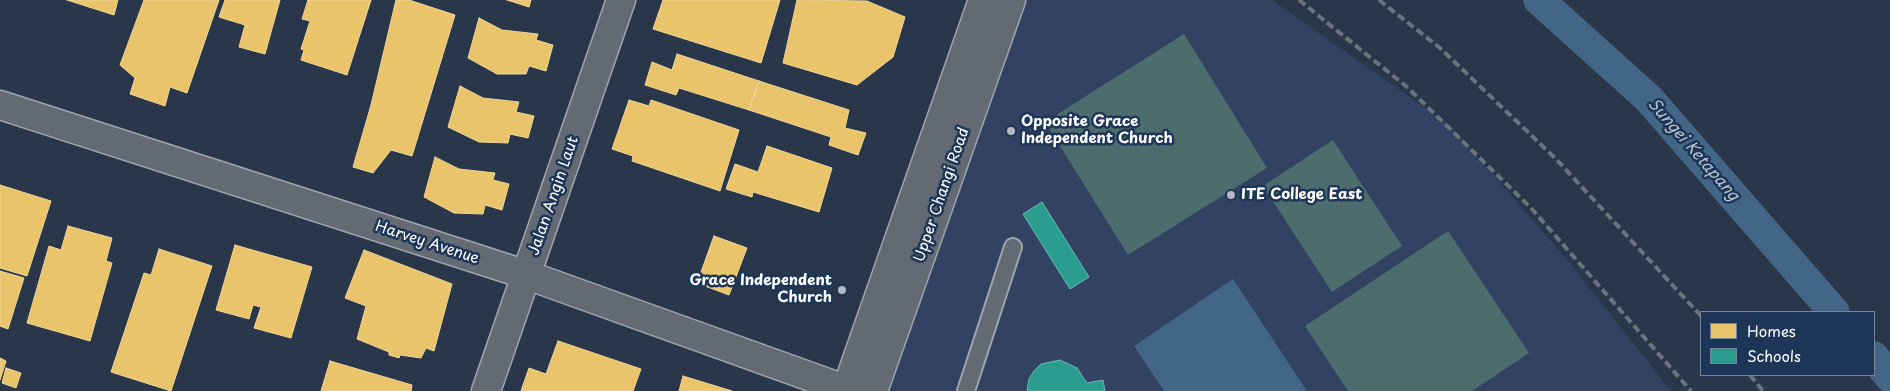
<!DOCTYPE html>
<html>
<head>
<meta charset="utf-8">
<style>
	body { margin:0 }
	#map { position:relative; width:1890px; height:391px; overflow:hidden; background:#2a374a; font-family:"Playpen Sans",sans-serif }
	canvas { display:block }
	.legend { position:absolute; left:1700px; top:311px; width:175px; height:65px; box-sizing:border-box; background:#1d3557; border:1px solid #77869a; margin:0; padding:6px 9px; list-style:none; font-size:15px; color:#fff }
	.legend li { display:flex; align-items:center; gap:10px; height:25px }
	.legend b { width:25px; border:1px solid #77869a }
</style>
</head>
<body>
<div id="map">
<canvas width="1890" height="391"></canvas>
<ul class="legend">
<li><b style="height:14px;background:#e9c46a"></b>Homes</li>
<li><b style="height:14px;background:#2a9d8f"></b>Schools</li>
</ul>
</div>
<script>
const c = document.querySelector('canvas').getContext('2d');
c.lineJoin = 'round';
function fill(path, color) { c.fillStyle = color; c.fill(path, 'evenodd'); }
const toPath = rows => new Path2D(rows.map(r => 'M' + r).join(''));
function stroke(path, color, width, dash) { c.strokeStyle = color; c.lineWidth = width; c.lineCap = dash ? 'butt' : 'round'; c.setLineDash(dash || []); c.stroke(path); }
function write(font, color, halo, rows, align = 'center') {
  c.font = font + ' "Playpen Sans",sans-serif'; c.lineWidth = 5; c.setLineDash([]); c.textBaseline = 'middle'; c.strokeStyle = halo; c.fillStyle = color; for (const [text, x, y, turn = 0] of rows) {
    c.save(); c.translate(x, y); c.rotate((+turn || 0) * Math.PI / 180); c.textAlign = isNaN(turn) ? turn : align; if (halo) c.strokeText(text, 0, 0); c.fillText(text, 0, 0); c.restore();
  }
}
const built = toPath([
	[1015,0,1272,0,1451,126,1570,263,1671,391,889,391]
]);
const green = toPath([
	[1184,34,1267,168,1128,255,1045,122],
	[1333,140,1402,246,1332,292,1263,186],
	[1448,231,1529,353,1472,391,1348,391,1305,326]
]);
const water = toPath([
	[1233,279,1307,391,1164,391,1134,346]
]);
const homes = toPath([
	[67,0,118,0,114,15,67,0],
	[144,0,219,0,187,93,170,87,165,106,130,94,135,78,120,65,144,0],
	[225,0,280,0,265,54,239,47,245,25,219,17,225,0],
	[308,0,371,0,347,75,301,60,304,50,301,49,310,21,302,19,308,0],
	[396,0,409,0,455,15,412,156,391,150,373,173,353,167,371,105,396,0],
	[507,0,531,0,529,7,507,0],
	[663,0,780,0,761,63,653,29,663,0],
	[797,0,867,1,905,17,893,57,857,85,783,63,797,0],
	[479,18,502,30,538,34,536,40,553,45,546,71,529,66,526,74,497,74,468,58,479,18],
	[677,54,759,81,749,110,679,88,676,95,645,85,652,62,672,70,677,54],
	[759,81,849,110,845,128,866,133,858,155,829,145,831,137,749,110,759,81],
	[460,86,483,98,519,102,516,112,534,116,528,138,510,134,508,143,479,142,448,127,460,86],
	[629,100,649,106,651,100,739,130,720,191,632,161,633,156,612,149,629,100],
	[767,146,832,168,819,212,753,192,752,197,726,189,735,164,758,172,767,146],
	[435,157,459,169,495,173,493,180,509,184,502,210,485,205,483,214,454,213,424,197,435,157],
	[0,185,51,201,27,276,0,268,0,185],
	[68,226,112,238,106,261,112,263,90,341,27,323,49,246,61,250,68,226],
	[714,236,747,248,729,295,697,283,714,236],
	[235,245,312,267,291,338,254,328,261,307,253,305,249,319,216,310,235,245],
	[159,249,212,266,171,391,111,372,144,273,151,275,159,249],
	[364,250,452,284,434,351,426,348,421,358,400,355,399,358,389,355,389,352,357,339,366,306,345,298,364,250],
	[0,271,24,278,8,329,0,326,0,271],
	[558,341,641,369,633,391,521,391,529,368,546,374,558,341],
	[0,358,6,361,0,380,0,358],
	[330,361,412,385,411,391,321,391,330,361],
	[6,368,21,373,16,388,2,383,6,368],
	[683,376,732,391,679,391,683,376]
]);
const schools = toPath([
	[1042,202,1089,277,1070,289,1023,214,1042,202],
	[1060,360,1077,368,1087,383,1103,380,1105,391,1027,391,1029,379,1034,371,1041,364,1060,360]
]);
const canal = toPath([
	[1539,0,1649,99,1834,312],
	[1874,357,1890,377]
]);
const lane = toPath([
	[966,391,1013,247]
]);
const street = toPath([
	[0,105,527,275,850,391],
	[486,391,621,0],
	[846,391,983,0],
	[873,391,1011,0]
]);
const rail = toPath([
	[1299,0,1407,87,1531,208,1691,391],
	[1379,0,1440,48,1556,159,1701,316],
	[1750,375,1763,391]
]);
const markers = [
	[1011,131,5,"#b4b9c0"],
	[1231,195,5,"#b4b9c0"],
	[842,290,5,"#b4b9c0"]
];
const poiNames = [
	["Opposite Grace",1021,122],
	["Independent Church",1021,139],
	["ITE College East",1241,195],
	["Grace Independent",832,281,"right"],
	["Church",832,298,"right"]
];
const streetNames = [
	["Upper Changi Road",942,195,-71],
	["Jalan Angin Laut",554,196,-71],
	["Harvey Avenue",427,243,18]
];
const waterNames = [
	["Sungei Ketapang",1693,150,49]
];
fill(built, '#324262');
fill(green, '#4d6c6e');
fill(water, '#436686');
fill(homes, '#e9c46a');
stroke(homes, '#f0d697', 1);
fill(schools, '#2a9d8f');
stroke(schools, '#6abab1', 1);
stroke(canal, '#436686', 31);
stroke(lane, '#9fa5ae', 20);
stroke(street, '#9fa5ae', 31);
stroke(lane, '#636a74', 16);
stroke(street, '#636a74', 28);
stroke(rail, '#6a727c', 4, [8, 4]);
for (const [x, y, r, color] of markers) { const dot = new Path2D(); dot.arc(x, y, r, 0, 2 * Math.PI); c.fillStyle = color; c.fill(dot); stroke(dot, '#1d3557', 2); }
write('bold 15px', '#fff', '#1d3557', poiNames, 'left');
write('15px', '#fff', '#1d3557', streetNames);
write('italic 16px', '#b5c4d1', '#1d3557', waterNames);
</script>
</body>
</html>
